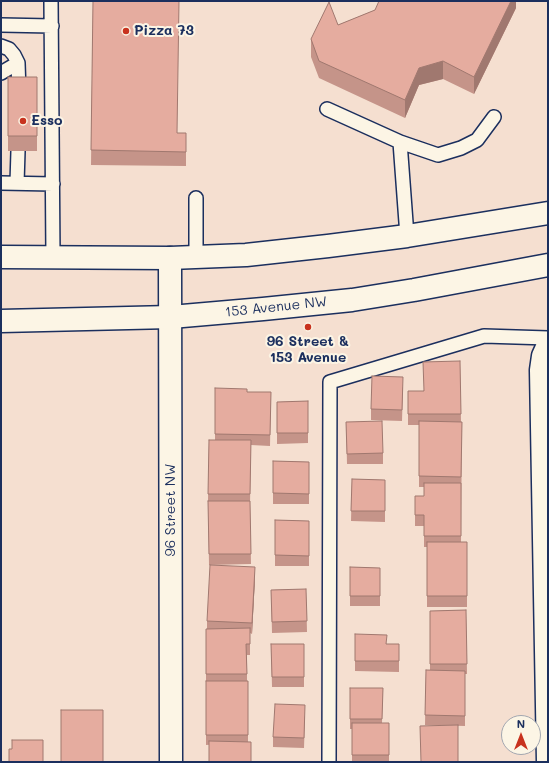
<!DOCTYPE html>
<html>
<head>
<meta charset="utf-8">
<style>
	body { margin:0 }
	#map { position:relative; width:549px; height:763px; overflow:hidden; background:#f5dfd0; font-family:Mali,sans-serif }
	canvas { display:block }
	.frame { position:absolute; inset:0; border:2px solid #1b2f5e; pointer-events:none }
	.north { position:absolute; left:501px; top:715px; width:40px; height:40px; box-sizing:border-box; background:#fcf5e5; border:1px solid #a2a6af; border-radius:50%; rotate:0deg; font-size:11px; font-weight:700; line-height:16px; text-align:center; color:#1b2f5e }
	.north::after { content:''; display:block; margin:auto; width:14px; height:18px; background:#c8321e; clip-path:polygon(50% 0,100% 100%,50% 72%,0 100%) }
</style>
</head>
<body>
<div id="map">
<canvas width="549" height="763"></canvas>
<div class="frame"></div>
<div class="north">N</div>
</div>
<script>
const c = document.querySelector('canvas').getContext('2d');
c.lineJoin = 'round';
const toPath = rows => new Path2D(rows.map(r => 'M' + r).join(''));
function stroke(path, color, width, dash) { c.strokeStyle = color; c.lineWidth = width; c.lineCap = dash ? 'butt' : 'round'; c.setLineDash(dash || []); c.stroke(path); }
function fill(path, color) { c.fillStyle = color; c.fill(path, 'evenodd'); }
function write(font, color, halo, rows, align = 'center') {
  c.font = font + ' Mali,sans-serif'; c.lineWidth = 4; c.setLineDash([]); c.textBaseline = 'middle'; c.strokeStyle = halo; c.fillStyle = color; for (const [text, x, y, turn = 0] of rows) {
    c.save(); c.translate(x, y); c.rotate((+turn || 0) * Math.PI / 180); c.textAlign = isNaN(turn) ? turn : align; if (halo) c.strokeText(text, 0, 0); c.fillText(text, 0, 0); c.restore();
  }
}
const lane = toPath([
	[51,1,53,257],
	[1,25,52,26],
	[1,46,9,49,14,55,18,63,19,92],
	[1,73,18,63],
	[327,109,400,142,438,155,461,148,477,140,494,117],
	[400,142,407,236],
	[1,183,53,184],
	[17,183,18,151],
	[196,198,196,257],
	[329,762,330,382,484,336,548,338]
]);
const street = toPath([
	[170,258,171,762],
	[548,762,541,370,543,356,548,345]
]);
const secondary = toPath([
	[1,257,170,258,246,255,328,246,407,236,548,213],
	[1,321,171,317,263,309,352,300,414,290,548,265]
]);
const wall = toPath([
	[93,1,177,133,186,133,186,166,91,165],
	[516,1,516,8,474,94,443,79,419,85,405,118,319,78,311,57,311,39,338,25,375,10],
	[8,77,37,77,37,151,8,151],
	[460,361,461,422,462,422,461,542,467,542,467,607,427,607,427,547,424,547,424,526,415,526,415,496,424,496,424,487,419,487,419,425,408,425,408,391,423,391],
	[403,387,402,421,371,420,371,409],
	[215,388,247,392,271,392,270,446,251,445,250,505,251,564,209,565,208,501,209,440,215,440],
	[308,401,308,443,277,444,277,402],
	[346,422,383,453,383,464,347,464],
	[273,461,309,462,309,504,273,504],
	[352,479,385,480,385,522,351,521],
	[275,520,309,521,309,566,275,566],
	[350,567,380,568,380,606,350,606],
	[255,578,252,634,250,633,250,655,247,655,247,681,248,681,248,742,206,745,206,629,207,629,207,621],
	[306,589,307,632,272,633,271,590],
	[466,610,467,674,465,674,465,726,425,725,426,670,430,670,430,611],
	[355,634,387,644,399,644,399,672,355,671],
	[271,644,304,644,304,687,272,687],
	[350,688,383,688,382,723,389,723,389,762,352,762,352,729,350,729],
	[305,716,304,748,273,747,273,737]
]);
const shadedWall = toPath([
	[511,1,516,1,516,8,474,94,474,77],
	[443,61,443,79,419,85,405,118,405,100,419,68],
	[255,567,255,578,252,634,252,623]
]);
const building = toPath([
	[93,1,179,1,177,133,186,133,186,152,91,150,93,1],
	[379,1,511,1,474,77,443,61,419,68,405,100,319,61,311,39,329,2,338,25,375,10,379,1],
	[8,77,37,77,37,136,8,136,8,77],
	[460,361,461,414,408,414,408,391,424,391,423,362,460,361],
	[372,376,403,377,402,410,371,409,372,376],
	[215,388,247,389,247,392,271,392,270,435,215,434,215,388],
	[308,401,308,433,277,433,277,402,308,401],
	[382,421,383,453,347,454,346,422,382,421],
	[419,421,462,422,461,477,419,476,419,421],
	[209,440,251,440,250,494,208,494,209,440],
	[273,461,309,462,309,494,273,493,273,461],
	[352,479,385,480,385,511,351,511,352,479],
	[424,483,461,483,461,536,424,536,424,515,415,515,415,496,424,496,424,483],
	[208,501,250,501,251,554,209,554,208,501],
	[275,520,309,521,309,556,275,555,275,520],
	[427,542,467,542,467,596,427,596,427,542],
	[210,565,255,567,252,623,207,621,210,565],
	[350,567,380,568,380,596,350,596,350,567],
	[306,589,307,621,272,622,271,590,306,589],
	[466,610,467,664,430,664,430,611,466,610],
	[250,628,250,644,246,644,247,674,206,674,206,629,250,628],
	[355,634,387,635,386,644,399,644,399,661,355,661,355,634],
	[271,644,304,644,304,677,272,677,271,644],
	[426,670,465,671,465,716,425,715,426,670],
	[206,681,248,681,248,735,206,735,206,681],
	[350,688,383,688,382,719,350,719,350,688],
	[275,704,305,705,304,738,273,737,275,704],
	[61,710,103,710,103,762,61,762,61,710],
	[352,723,389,723,389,755,352,755,352,723],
	[458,725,458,762,421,762,420,726,458,725],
	[12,740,43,740,43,762,9,762,9,749,12,749,12,740],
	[209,741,251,742,251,762,209,762,209,741]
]);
const markers = [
	[126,31,4,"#c8321e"],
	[23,121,4,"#c8321e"],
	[308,327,4,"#c8321e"]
];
const poiNames = [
	["Pizza 73",134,31],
	["Esso",31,121],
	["96 Street &",308,342,"center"],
	["153 Avenue",308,358,"center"]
];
const streetNames = [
	["153 Avenue NW",276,307,-6],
	["96 Street NW",171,510,-90]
];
stroke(lane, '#1b2f5e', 16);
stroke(street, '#1b2f5e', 25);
stroke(secondary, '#1b2f5e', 25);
stroke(lane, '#fcf5e5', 13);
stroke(street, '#fcf5e5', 22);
stroke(secondary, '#fcf5e5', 22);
fill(wall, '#c59489');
fill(shadedWall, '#a0786f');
fill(building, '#e5ac9f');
stroke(building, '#a0786f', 1);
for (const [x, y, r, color] of markers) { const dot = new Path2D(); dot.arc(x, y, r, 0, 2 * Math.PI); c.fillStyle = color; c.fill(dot); stroke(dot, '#fcf5e5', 1.5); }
write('bold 14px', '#1b2f5e', '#fcf5e5', poiNames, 'left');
write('14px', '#1b2f5e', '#fcf5e5', streetNames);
</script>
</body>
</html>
